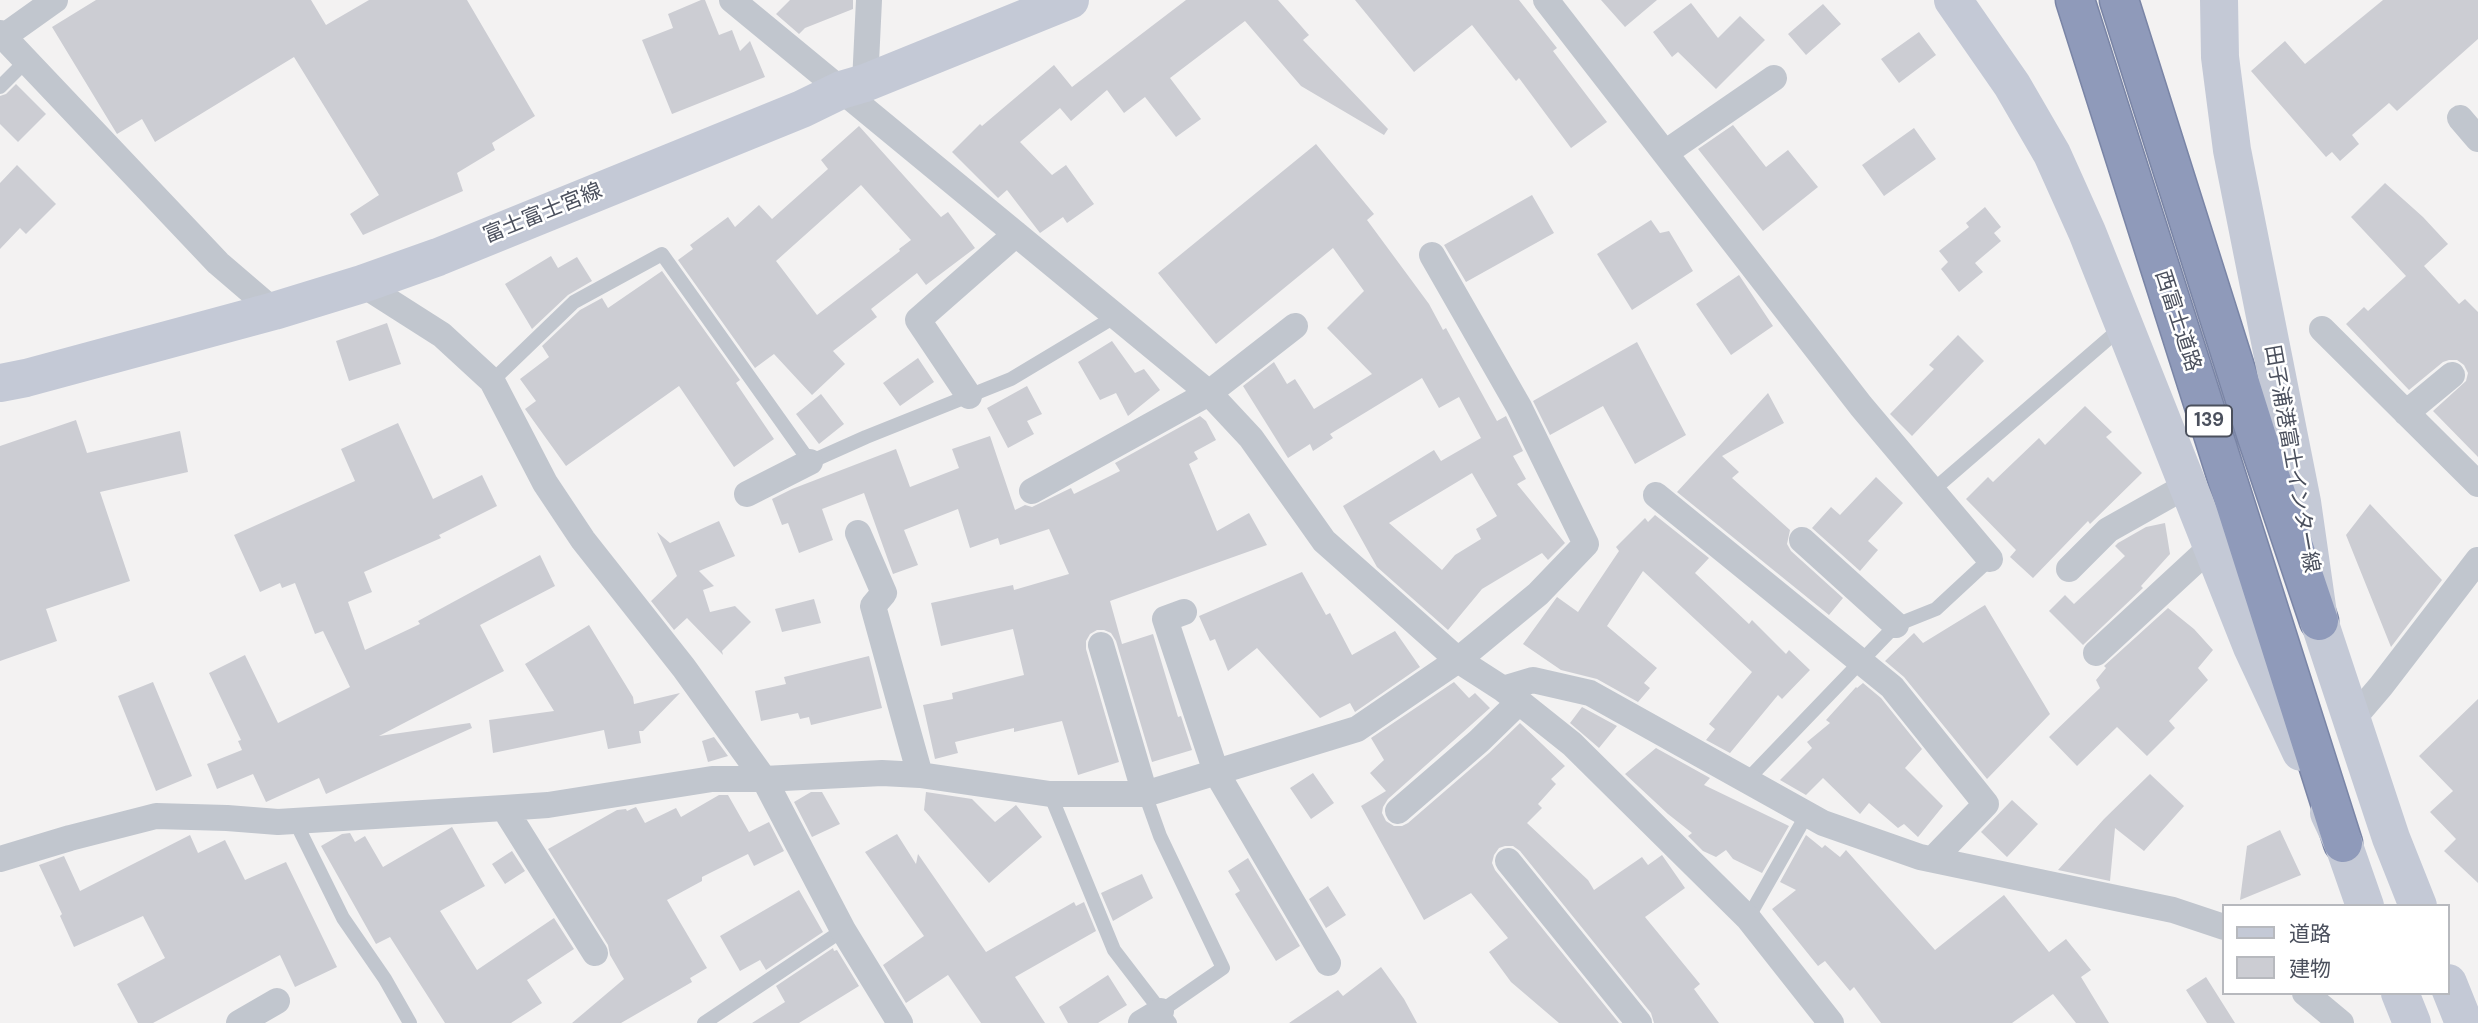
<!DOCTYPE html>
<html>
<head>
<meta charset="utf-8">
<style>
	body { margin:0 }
	#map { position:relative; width:2478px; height:1023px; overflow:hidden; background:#f3f2f2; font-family:"DM Sans","Noto Sans JP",sans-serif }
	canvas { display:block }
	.legend { position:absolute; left:2222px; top:904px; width:228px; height:91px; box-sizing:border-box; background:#fff; border:2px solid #b7b9be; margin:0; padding:9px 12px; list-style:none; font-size:21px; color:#4b505d }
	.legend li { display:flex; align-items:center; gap:14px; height:35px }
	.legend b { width:35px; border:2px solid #b7b9be }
</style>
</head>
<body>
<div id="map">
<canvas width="2478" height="1023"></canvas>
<ul class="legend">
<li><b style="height:9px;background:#c4c9d6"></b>道路</li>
<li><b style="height:19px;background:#cccdd3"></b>建物</li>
</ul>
</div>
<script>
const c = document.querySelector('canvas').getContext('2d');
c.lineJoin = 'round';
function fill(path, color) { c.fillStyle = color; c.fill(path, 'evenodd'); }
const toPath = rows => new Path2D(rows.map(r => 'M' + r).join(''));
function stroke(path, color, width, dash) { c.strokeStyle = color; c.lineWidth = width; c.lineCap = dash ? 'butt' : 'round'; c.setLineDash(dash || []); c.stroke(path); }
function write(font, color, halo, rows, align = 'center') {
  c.font = font + ' "DM Sans","Noto Sans JP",sans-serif'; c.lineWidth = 5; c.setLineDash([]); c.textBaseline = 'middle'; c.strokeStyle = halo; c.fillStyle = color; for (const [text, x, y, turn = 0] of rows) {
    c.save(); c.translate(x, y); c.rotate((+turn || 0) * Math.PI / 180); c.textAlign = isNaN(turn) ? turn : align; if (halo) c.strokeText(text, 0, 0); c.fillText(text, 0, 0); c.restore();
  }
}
const building = toPath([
	[96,0,311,0,326,25,369,0,467,0,535,116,492,143,495,150,457,173,463,191,363,235,350,214,379,195,294,57,155,142,142,119,117,134,52,27],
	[701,0,705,0,719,35,732,30,740,51,750,41,765,77,672,114,642,40,673,28,668,14],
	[790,0,853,0,853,9,805,28,799,34,776,14],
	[1186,0,1278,0,1309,35,1303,40,1388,129,1384,135,1301,86,1245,21,1170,78,1201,119,1176,137,1145,97,1124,113,1107,90,1071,121,1060,108,1020,142,1052,175,1066,165,1094,204,1067,223,1063,217,1040,233,1007,190,998,198,952,152,980,124,982,126,1054,65,1072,87],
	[1355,0,1519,0,1557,48,1553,51,1607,122,1571,148,1519,78,1516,81,1472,25,1414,72],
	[1601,0,1657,0,1625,27],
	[2383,0,2478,0,2478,39,2397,111,2389,103,2352,135,2359,144,2340,161,2332,152,2326,157,2251,71,2285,41,2305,64],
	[1691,3,1718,38,1740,16,1765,40,1716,89,1678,52,1672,57,1653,32],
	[1823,4,1841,24,1806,55,1788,34],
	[1919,32,1936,55,1899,83,1881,59],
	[16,84,46,114,18,142,0,124,0,96,6,94],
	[1733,125,1766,167,1788,150,1818,187,1763,231,1698,149],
	[859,126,941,217,948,212,975,248,926,285,917,273,871,309,877,317,833,351,845,364,812,395,774,354,755,368,678,260,693,249,690,245,728,217,735,227,759,205,772,219,828,169,821,160],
	[861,185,911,240,899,249,900,251,817,315,776,261],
	[1914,128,1936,159,1884,196,1862,165],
	[1316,144,1374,214,1367,220,1429,304,1443,330,1446,328,1497,421,1506,416,1523,451,1513,456,1526,479,1517,484,1565,543,1548,560,1542,553,1482,589,1448,630,1377,567,1343,506,1434,450,1441,461,1481,438,1459,397,1439,408,1422,378,1330,434,1333,438,1313,451,1310,444,1288,458,1243,386,1274,362,1287,384,1295,379,1314,409,1372,374,1327,328,1364,291,1333,248,1216,344,1158,273],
	[1472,473,1497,516,1476,529,1481,539,1455,555,1442,570,1389,523],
	[17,165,56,204,26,234,20,228,0,249,0,183],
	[2385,183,2423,217,2448,244,2424,266,2459,304,2465,299,2478,312,2478,457,2433,411,2466,381,2468,373,2464,365,2457,360,2449,360,2443,362,2409,390,2346,324,2364,307,2368,311,2406,276,2351,217],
	[1532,195,1554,233,1466,282,1444,245],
	[1985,207,2001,227,1994,233,2001,241,1975,263,1983,272,1959,292,1941,269,1948,262,1939,251,1969,227,1966,223],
	[1651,220,1660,233,1669,231,1693,271,1632,310,1597,254],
	[551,256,558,268,577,257,592,281,568,295,532,329,505,284],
	[662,271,740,380,736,383,774,439,734,467,679,386,566,466,525,409,536,401,520,379,549,357,542,346,580,310,602,298,608,308],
	[1739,275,1773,326,1731,355,1696,304],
	[387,323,401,364,349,381,336,341],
	[1958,335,1984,361,1912,436,1890,414,1934,369,1929,365],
	[1112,341,1135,373,1144,369,1160,390,1128,416,1116,393,1100,400,1078,362],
	[1637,342,1686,435,1635,464,1603,406,1550,435,1533,401],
	[918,358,934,382,900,406,883,383],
	[1027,386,1042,414,1027,421,1034,434,1008,448,987,408],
	[1768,393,1784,423,1722,456,1739,472,1732,478,1790,530,1787,544,1791,551,1843,598,1829,615,1677,492],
	[821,394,844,424,819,444,796,414],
	[2085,406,2112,432,2106,437,2142,473,2090,524,2088,521,2033,578,2010,557,2016,550,1966,499,1988,477,1993,482,2039,438,2045,445],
	[1200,416,1206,421,1216,440,1194,452,1198,459,1189,464,1217,531,1249,513,1267,545,1110,601,1122,644,1153,634,1178,717,1181,716,1192,750,1152,762,1116,641,1111,633,1104,630,1097,630,1090,634,1086,641,1086,649,1119,762,1078,775,1062,721,1014,732,1014,728,955,742,958,753,935,759,923,705,953,699,952,693,1024,675,1013,629,941,646,931,603,1013,585,1014,590,1069,574,1049,529,1000,545,998,538,970,548,958,509,904,530,918,565,893,574,864,493,822,509,833,540,799,553,788,523,782,525,772,499,792,489,896,449,910,487,959,468,952,449,990,436,1015,510,1025,505,1032,507,1071,488,1074,494,1120,471,1115,463],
	[76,420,87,453,180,431,188,472,100,492,130,581,46,609,57,641,0,661,0,446],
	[398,423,433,499,482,475,497,506,439,535,441,538,364,572,372,592,348,602,365,650,420,624,418,621,540,555,555,586,480,625,504,671,379,736,470,723,472,728,326,794,319,778,266,802,253,774,217,789,207,764,242,750,238,741,241,740,209,673,245,655,278,723,350,687,323,631,315,634,295,583,282,588,280,583,260,592,234,535,355,481,341,449],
	[1876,477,1903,503,1868,541,1878,550,1860,571,1812,528,1831,507,1840,515],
	[2370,504,2442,580,2391,647,2346,535],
	[1655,515,1709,558,1695,573,1749,624,1752,620,1786,654,1789,650,1810,670,1782,699,1778,695,1730,753,1706,740,1715,729,1709,724,1752,672,1643,571,1607,626,1657,668,1644,683,1650,688,1638,702,1597,679,1561,670,1523,644,1557,597,1578,612,1619,551,1616,547,1645,518,1648,522],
	[719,521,735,556,699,571,714,586,703,590,710,612,735,606,751,622,722,651,723,655,687,618,674,630,651,601,677,576,657,532,670,543],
	[2165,523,2170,554,2141,586,2143,588,2083,645,2049,611,2065,595,2074,604,2125,556,2115,546,2118,543,2146,527],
	[1302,572,1326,615,1330,613,1352,655,1395,631,1420,667,1355,712,1350,703,1320,718,1257,648,1228,671,1215,639,1210,641,1199,616],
	[814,599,821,623,782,632,775,609],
	[1985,605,2050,714,1987,779,1904,677,1885,661,1914,633,1923,643],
	[2168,608,2194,629,2213,650,2198,668,2208,680,2169,721,2175,728,2147,756,2117,727,2077,766,2049,737,2100,688,2096,680,2106,668,2104,666],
	[589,625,633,697,634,704,680,693,643,731,639,731,641,743,608,749,604,730,493,753,489,720,554,711,525,664],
	[869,656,882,708,811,725,809,717,800,719,798,713,761,721,755,691,786,684,784,677],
	[153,682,192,776,156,791,118,696],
	[1454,682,1469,698,1475,693,1490,708,1388,799,1383,807,1382,813,1386,821,1394,826,1402,826,1408,823,1489,753,1520,723,1565,766,1551,779,1556,784,1538,804,1542,808,1527,823,1588,880,1594,890,1642,857,1648,865,1662,855,1685,888,1645,917,1700,984,1694,989,1719,1023,1654,1023,1651,1013,1520,851,1513,846,1505,846,1499,848,1494,855,1492,863,1495,870,1619,1023,1559,1023,1511,982,1489,952,1508,938,1471,893,1424,920,1361,806,1386,791,1370,773,1384,760,1371,738],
	[1863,683,1881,698,1922,749,1905,768,1943,806,1918,837,1904,824,1898,828,1869,803,1860,814,1823,778,1806,795,1780,780,1812,748,1807,742,1830,723,1826,720,1856,687,1857,688],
	[2478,699,2478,883,2444,851,2456,839,2430,812,2453,791,2419,756],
	[1582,707,1617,726,1599,748,1570,723],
	[714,737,728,756,708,762,702,741],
	[1656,748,1710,778,1704,785,1789,826,1762,873,1733,859,1726,850,1716,857,1703,851,1688,836,1692,833,1668,814,1625,774],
	[1313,773,1334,803,1311,819,1290,788],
	[2150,774,2184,806,2144,851,2115,828,2110,881,2058,870,2104,819],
	[811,792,822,792,840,824,812,837,794,802],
	[926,792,972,799,995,822,1016,805,1042,837,989,883,924,810],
	[719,795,728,795,749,832,769,822,784,851,754,866,748,854,702,877,702,881,667,900,707,968,690,978,692,982,621,1023,572,1023,624,979,610,955,608,945,548,849,617,810,626,809,627,811,636,807,645,823,676,808,681,817],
	[2012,800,2038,824,2007,857,1981,832],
	[452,827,485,886,440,911,477,970,554,918,574,949,527,980,542,1003,511,1023,445,1023,390,937,376,944,321,846,342,834,350,833,355,842,365,836,383,867],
	[2280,830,2301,875,2240,900,2247,846],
	[897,834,916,864,918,854,986,952,1074,902,1076,906,1084,902,1096,931,1015,977,1045,1023,981,1023,948,975,906,1003,883,965,924,936,865,852],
	[190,835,198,853,225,840,245,880,286,862,337,967,295,987,280,955,153,1023,138,1023,117,984,165,958,143,916,74,947,60,916,62,914,39,865,64,856,80,891],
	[1806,835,1822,848,1825,845,1840,857,1846,850,1935,950,2004,895,2049,952,2066,939,2091,970,2081,977,2109,1023,2076,1023,2053,994,2012,1023,1881,1023,1854,987,1850,991,1825,961,1818,966,1772,909,1796,890,1780,882],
	[512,851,525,871,505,884,492,864],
	[1248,858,1300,946,1276,961,1235,894,1240,891,1228,871],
	[1142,874,1153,898,1113,921,1101,893],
	[1328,886,1346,915,1326,928,1309,899],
	[799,890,823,932,766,970,760,960,740,971,720,936],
	[833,948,834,951,837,950,859,986,799,1023,752,1023,785,1002,776,986],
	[1381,967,1404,999,1417,1023,1289,1023,1338,990,1343,996],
	[1108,975,1127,1005,1098,1023,1068,1023,1059,1007],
	[2206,977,2235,1023,2207,1023,2186,990]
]);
const service = toPath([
	[0,87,26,61],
	[492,381,574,302,662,254,810,462,866,437,1011,379,1116,316],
	[1932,491,2122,327],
	[1747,780,1896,625,1936,609,1990,559],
	[1050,794,1114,950,1170,1023],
	[1145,794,1160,836,1223,968,1161,1011],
	[295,821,343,918,385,979,410,1023],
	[1748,918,1807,814],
	[704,1023,843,930]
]);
const minor = toPath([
	[732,0,1209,393,1251,438,1324,541,1458,660,1503,689,1572,744,1748,918,1831,1023],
	[1546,0,1861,406,1990,559],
	[0,33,218,263,274,311],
	[3,37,55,0],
	[865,83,869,0],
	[2460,118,2478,139],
	[1665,153,1774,78],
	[362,284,442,335,492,381,545,483,583,540,684,668,764,779,843,930,900,1023],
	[2322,329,2478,484],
	[969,396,918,320,1016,234],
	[2406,413,2452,375],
	[1032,491,1209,393,1295,326],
	[747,494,810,462],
	[1656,495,1892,687,1986,804,1933,859],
	[858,533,884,593,873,606,920,775],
	[1802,540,1896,625],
	[2069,569,2108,530,2188,485],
	[1184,612,1165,619,1216,772,1328,963],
	[1101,645,1145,794],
	[2096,653,2213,545],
	[1503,689,1533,680,1590,693,1823,823,1920,857,2173,910,2224,927],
	[2352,720,2381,686,2478,560],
	[504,808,595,953],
	[1398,811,1479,741,1519,702],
	[0,859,70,838,156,816,227,818,278,822,504,808,548,805,712,779,764,779,882,773,920,775,1050,794,1145,794,1357,729,1458,660,1538,594,1586,544,1519,407,1432,255],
	[1508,861,1639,1023],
	[2305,993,2341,1023],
	[239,1023,277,1001],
	[1141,1023,1161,1011]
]);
const secondary = toPath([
	[1953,0,2012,85,2052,154,2087,232,2252,647,2301,752],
	[2219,0,2220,57,2232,150,2302,502,2319,621,2391,838,2418,906],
	[0,383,26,378,274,311,362,284,438,257,802,109,841,90,865,83,1070,0],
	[2329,813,2343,843,2365,906],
	[2448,983,2464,1023],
	[2400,993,2412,1023]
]);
const motorway = toPath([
	[2075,0,2343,843],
	[2119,0,2257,437,2319,621]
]);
const shields = [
	[2209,421,46]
];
const shieldNames = [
	["139",2209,421]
];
const streetNames = [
	["富士富士宮線",543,214,-22],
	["西富士道路",2177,321,72],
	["田子浦港富士インター線",2291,459,80]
];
fill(building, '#cccdd3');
stroke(motorway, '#7a85a6', 41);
stroke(service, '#c1c6ce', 14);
stroke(minor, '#c1c6ce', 26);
stroke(secondary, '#c4c9d6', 38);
stroke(motorway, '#8f9aba', 38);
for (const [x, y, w] of shields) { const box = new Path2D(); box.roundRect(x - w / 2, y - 15.5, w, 31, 5); c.fillStyle = '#fff'; c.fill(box); stroke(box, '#4b505d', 2); }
write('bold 19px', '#4b505d', null, shieldNames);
write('21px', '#4b505d', '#fff', streetNames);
</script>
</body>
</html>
